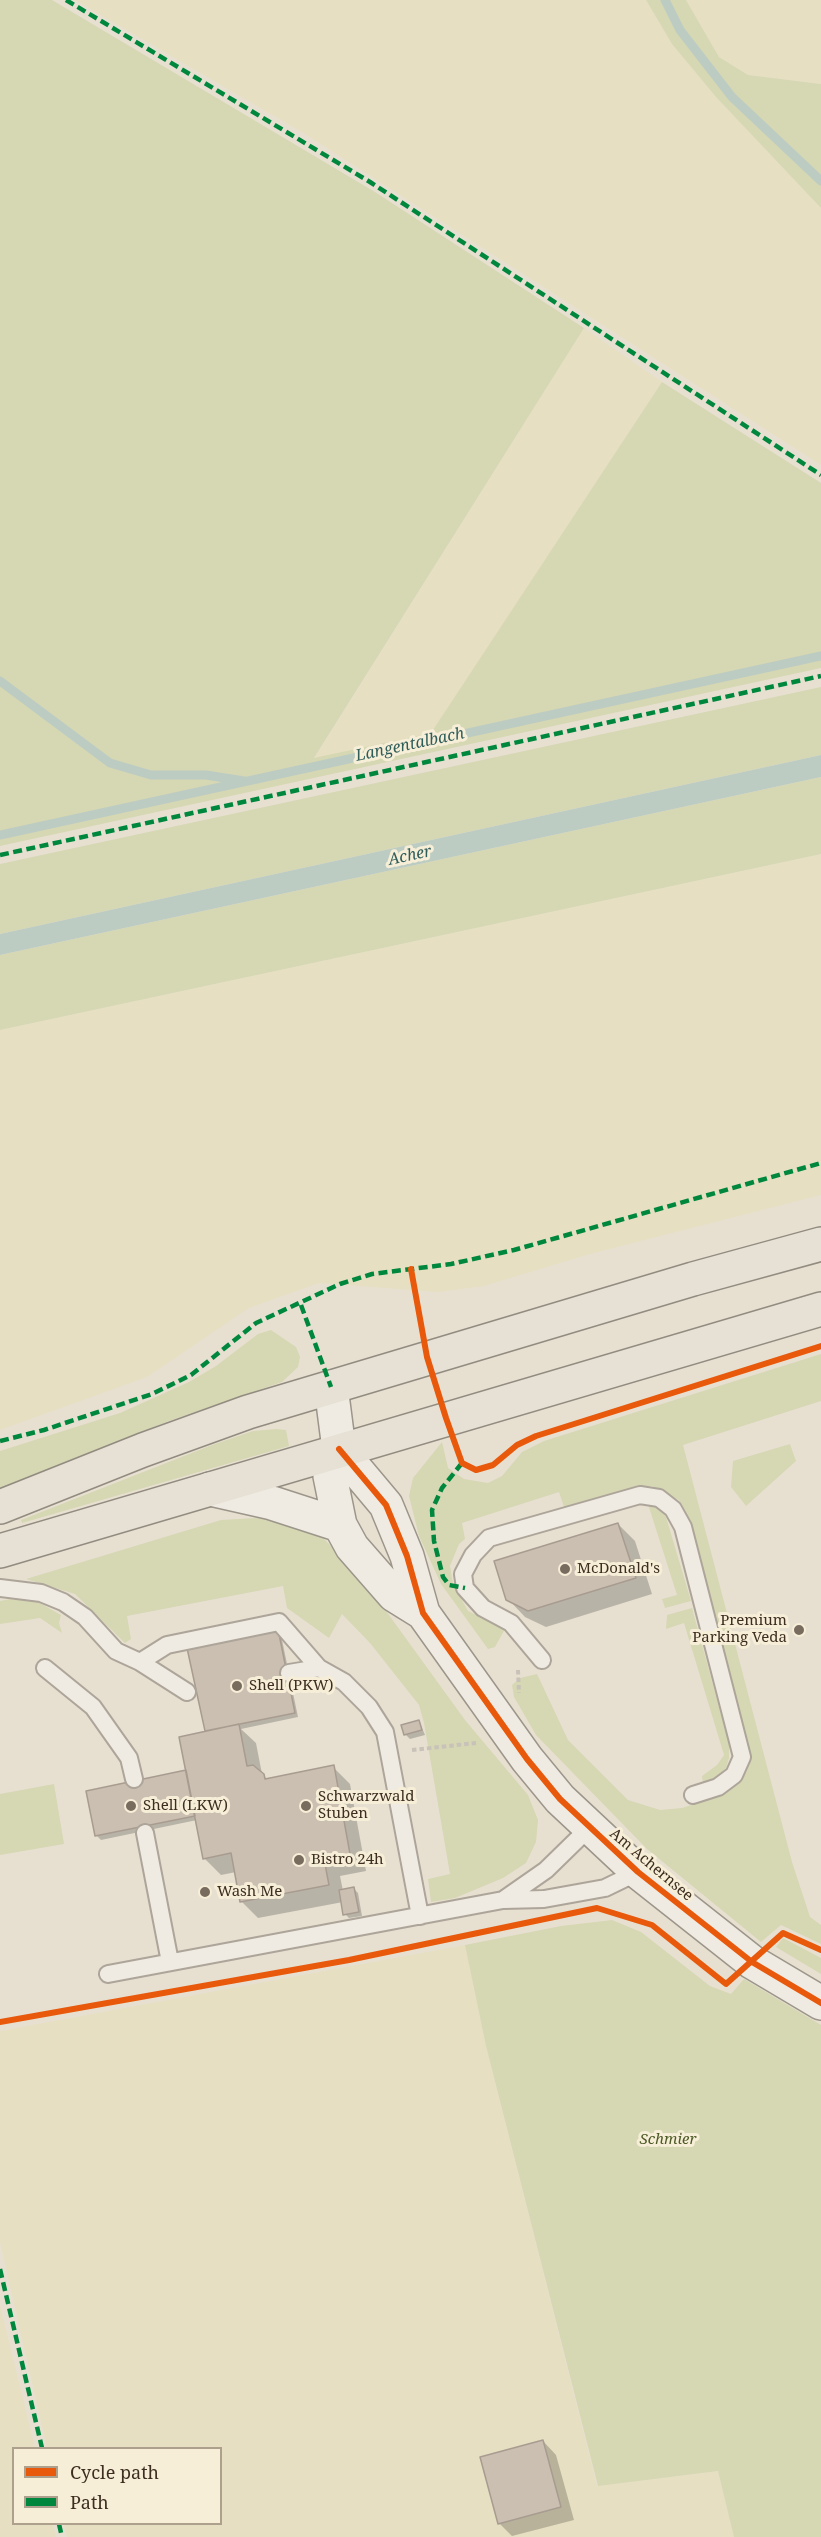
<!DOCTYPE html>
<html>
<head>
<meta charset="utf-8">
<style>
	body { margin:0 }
	#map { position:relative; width:821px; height:2537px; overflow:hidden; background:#e7e0d1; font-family:"Noto Serif",serif }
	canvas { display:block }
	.legend { position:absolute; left:12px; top:2447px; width:210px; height:78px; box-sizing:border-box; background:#f7eed8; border:2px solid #ada18e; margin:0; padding:8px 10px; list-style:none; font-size:18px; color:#3d2e20 }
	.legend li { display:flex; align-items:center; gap:12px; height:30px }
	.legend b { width:30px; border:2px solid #ada18e }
</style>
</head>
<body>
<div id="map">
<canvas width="821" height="2537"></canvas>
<ul class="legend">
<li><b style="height:8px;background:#e8590c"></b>Cycle path</li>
<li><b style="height:8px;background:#00873e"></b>Path</li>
</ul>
</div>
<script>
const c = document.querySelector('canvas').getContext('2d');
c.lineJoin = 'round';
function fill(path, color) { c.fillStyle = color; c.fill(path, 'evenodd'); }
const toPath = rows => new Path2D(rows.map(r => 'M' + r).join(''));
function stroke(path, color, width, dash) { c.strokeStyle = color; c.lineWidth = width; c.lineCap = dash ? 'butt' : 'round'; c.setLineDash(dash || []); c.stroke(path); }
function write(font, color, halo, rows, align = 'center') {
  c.font = font + ' "Noto Serif",serif'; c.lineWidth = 6; c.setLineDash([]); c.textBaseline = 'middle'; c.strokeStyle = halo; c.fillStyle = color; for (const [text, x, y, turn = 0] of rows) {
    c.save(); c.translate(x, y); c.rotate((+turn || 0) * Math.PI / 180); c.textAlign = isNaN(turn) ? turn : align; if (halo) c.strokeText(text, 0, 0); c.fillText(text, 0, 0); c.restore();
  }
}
const farmland = toPath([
	[75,0,646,0,672,44,716,97,821,208,821,465,305,134],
	[686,0,821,0,821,84,748,75,719,57],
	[584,328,662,382,431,734,314,759],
	[821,854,821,1195,590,1254,484,1286,438,1292,319,1283,249,1308,147,1377,0,1430,0,1030],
	[465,1945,486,2046,597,2486,718,2471,734,2537,67,2537,64,2524,220,2524,220,2448,47,2448,0,2242,0,2031],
	[0,2305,35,2448,14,2448,14,2524,53,2524,56,2537,0,2537]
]);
const green = toPath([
	[0,0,52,0,375,192,584,328,314,758,431,733,662,382,821,483,821,668,0,846],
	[646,0,686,0,719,57,748,75,821,84,821,208,716,97,672,44],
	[821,687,821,755,0,934,0,864],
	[821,777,821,854,0,1030,0,955],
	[271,1330,296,1347,300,1357,298,1367,282,1382,169,1421,0,1489,0,1451,120,1413,189,1382,216,1366,258,1334],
	[821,1354,821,1401,683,1445,792,1862,810,1917,821,1925,821,1944,781,1925,761,1942,647,1849,536,1735,514,1697,512,1685,520,1678,537,1674,568,1740,628,1800,660,1810,682,1808,723,1795,739,1783,747,1771,748,1754,741,1719,686,1512,679,1500,652,1486,564,1507,559,1492,462,1523,465,1539,459,1544,450,1566,453,1584,468,1611,505,1629,495,1647,488,1649,441,1584,419,1536,409,1496,413,1478,442,1442,448,1468,464,1479,488,1483,502,1476,522,1452,544,1441],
	[276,1429,286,1430,289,1446,22,1523,21,1520,212,1445,253,1431],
	[790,1444,796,1461,746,1506,731,1487,733,1461],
	[647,1501,658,1506,666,1517,691,1601,665,1608,662,1599,677,1595],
	[256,1518,277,1519,323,1538,360,1575,465,1720,528,1795,538,1820,536,1842,526,1863,503,1878,455,1898,431,1902,428,1879,450,1874,424,1723,419,1705,370,1643,342,1614,329,1638,287,1608,283,1586,127,1616,131,1639,125,1643,75,1594,26,1579,221,1520],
	[10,1599,38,1602,61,1615,59,1623,62,1633,40,1618,0,1624,0,1601],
	[692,1608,729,1744,729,1758,726,1768,717,1777,703,1783,702,1776,717,1765,724,1755,684,1623,666,1629,667,1615],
	[54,1784,64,1844,0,1855,0,1794],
	[612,1920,641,1932,710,1986,731,1994,744,1979,821,2025,821,2537,734,2537,718,2471,598,2486,486,2046,465,1945,561,1926],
	[783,1938,821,1958,821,1974,776,1947]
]);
const water = toPath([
	[821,755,821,777,0,955,0,934]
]);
const shadow = toPath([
	[618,1524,635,1541,652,1594,546,1627,525,1617,508,1599],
	[277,1630,281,1635,298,1717,241,1729,256,1743,262,1774,268,1780,333,1767,350,1784,366,1871,340,1876,343,1891,354,1889,358,1893,362,1916,349,1918,345,1914,343,1902,258,1918,241,1901,236,1872,221,1875,204,1858,197,1820,101,1840,97,1836,88,1792,185,1771,207,1732,189,1649],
	[419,1721,425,1735,410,1739,405,1734],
	[543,2441,556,2455,574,2520,512,2536,499,2523]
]);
const stream = toPath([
	[665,0,680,30,732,97,821,181],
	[0,681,110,763,151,775,206,775,244,781],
	[0,835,821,656]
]);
const building = toPath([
	[618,1523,636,1578,528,1611,506,1600,494,1561,618,1523],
	[278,1629,295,1713,205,1731,187,1648,278,1629],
	[419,1720,422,1730,404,1735,401,1725,419,1720],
	[239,1724,247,1766,253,1765,264,1774,265,1779,334,1765,350,1854,324,1859,329,1885,240,1902,231,1853,203,1859,179,1737,239,1724],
	[186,1770,195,1816,95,1836,86,1791,186,1770],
	[354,1887,359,1912,343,1915,339,1890,354,1887],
	[543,2440,561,2507,498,2524,480,2457,543,2440]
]);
const path = toPath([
	[518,1670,519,1693],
	[412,1750,476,1743]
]);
const lane = toPath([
	[0,1588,41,1593,63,1602,85,1617,116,1651,140,1662,187,1692],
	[542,1660,511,1623,483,1608,465,1588,463,1574,473,1555,489,1538,640,1495,659,1498,673,1509,683,1527,742,1757,734,1775,718,1787,693,1795],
	[140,1662,167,1645,279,1622,319,1668],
	[45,1668,93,1707,129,1758,134,1779],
	[289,1673,319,1668,344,1682,369,1707,385,1732,420,1916],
	[589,1828,546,1870,503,1900,544,1899,605,1888,638,1872],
	[145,1833,170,1962],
	[108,1974,503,1900]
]);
const secondary = toPath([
	[331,1387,339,1449,330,1476,340,1525,352,1547,394,1595,423,1613],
	[339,1449,386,1505,407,1556,423,1613,527,1759,560,1799,638,1872,752,1962,821,2003],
	[210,1489,272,1503,340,1525]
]);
const primary = toPath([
	[0,1507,143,1450,248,1412,693,1279,821,1244],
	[0,1551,821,1309]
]);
const quiet = toPath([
	[66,0,370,182,821,475],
	[0,855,821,676],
	[301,1305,331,1387],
	[0,1441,44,1430,152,1394,191,1375,256,1323,340,1284,372,1274,451,1264,514,1250,821,1163],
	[462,1463,442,1488,432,1510,434,1541,443,1577,449,1585,465,1588],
	[0,2269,42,2448],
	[59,2524,62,2537]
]);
const cycleway = toPath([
	[411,1269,427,1357,446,1418,462,1463,476,1470,493,1465,517,1445,536,1436,821,1346],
	[339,1449,386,1505,407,1556,423,1613,527,1759,560,1799,638,1872,752,1962,821,2003],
	[0,2022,349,1960,597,1908,652,1925,726,1984,783,1933,821,1950]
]);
const markers = [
	[565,1569,6,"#786c5e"],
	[799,1630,6,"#786c5e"],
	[237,1686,6,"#786c5e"],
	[131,1806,6,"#786c5e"],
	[306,1806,6,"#786c5e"],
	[299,1860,6,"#786c5e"],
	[205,1892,6,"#786c5e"]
];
const poiNames = [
	["McDonald's",577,1569],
	["Premium",787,1621,"right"],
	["Parking Veda",787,1638,"right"],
	["Shell (PKW)",249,1686],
	["Schwarzwald",318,1797],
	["Stuben",318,1814],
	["Shell (LKW)",143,1806],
	["Bistro 24h",311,1860],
	["Wash Me",217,1892]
];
const streetNames = [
	["Am Achernsee",651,1865,40]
];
const parkNames = [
	["Schmier",668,2140]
];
const waterNames = [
	["Langentalbach",410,745,-12],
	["Acher",410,856,-12]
];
fill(farmland, '#e6dfc2');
fill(green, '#d6d7b3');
fill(water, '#bcccc2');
fill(shadow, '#0003');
stroke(stream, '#bcccc2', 9);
fill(building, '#cbbfb2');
stroke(building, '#a89c90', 1.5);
stroke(lane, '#ada599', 20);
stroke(secondary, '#9c958a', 36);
stroke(primary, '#928b80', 36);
stroke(path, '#c8c2b9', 4, [4.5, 3]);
stroke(lane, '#efebe3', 16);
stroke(secondary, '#efebe3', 33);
stroke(primary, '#e6e1d4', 33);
stroke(quiet, '#00873e', 4.5, [9, 4.5]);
stroke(cycleway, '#e8590c', 6);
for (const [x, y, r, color] of markers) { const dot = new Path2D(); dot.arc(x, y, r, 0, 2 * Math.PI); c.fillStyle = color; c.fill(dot); stroke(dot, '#f7eed8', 2); }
write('15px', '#3d2e20', '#f7eed8', poiNames, 'left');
write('15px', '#3d2e20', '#f7eed8', streetNames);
write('italic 15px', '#4d5a26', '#f7eed8', parkNames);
write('italic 16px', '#2f5d5a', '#f7eed8', waterNames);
</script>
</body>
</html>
